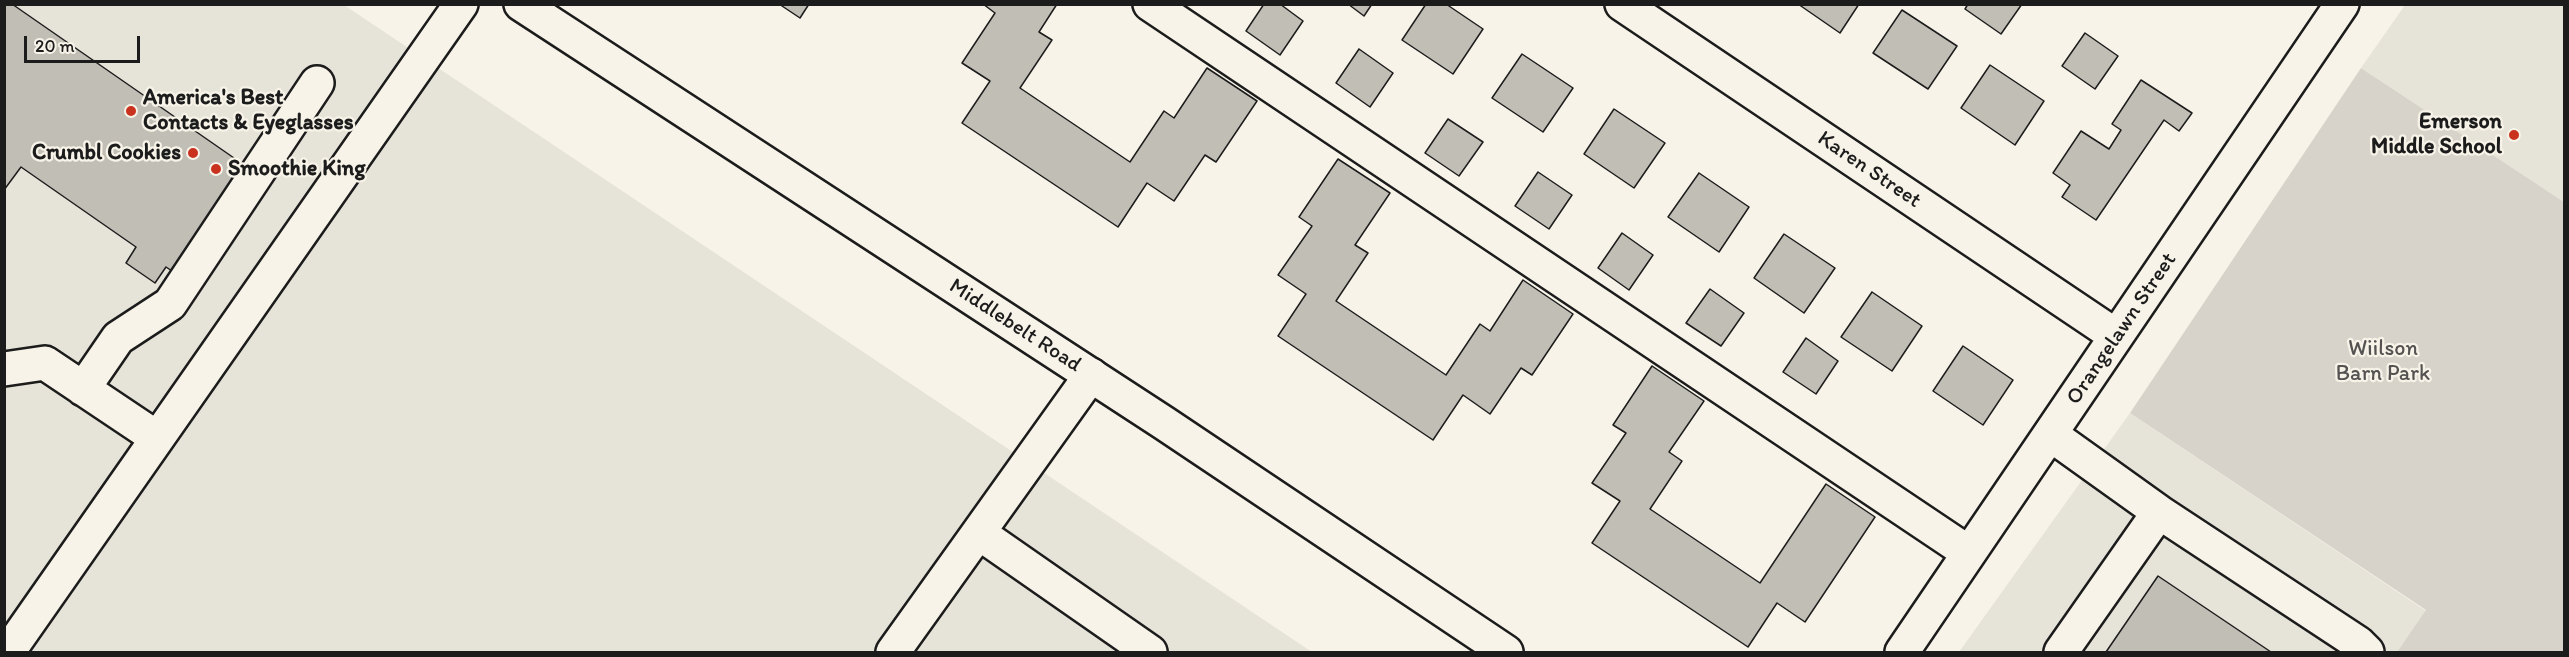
<!DOCTYPE html>
<html>
<head>
<meta charset="utf-8">
<style>
	body { margin:0 }
	#map { position:relative; width:2569px; height:657px; overflow:hidden; background:#f7f3e8; font-family:Itim,sans-serif }
	canvas { display:block }
	.frame { position:absolute; inset:0; border:6px solid #1c1c1c; pointer-events:none }
	.scale { position:absolute; left:24px; top:36px; width:116px; height:27px; box-sizing:border-box; border:3px solid #1c1c1c; border-top:0; padding-left:8px; font-size:18px; line-height:21px; white-space:nowrap; color:#1c1c1c; -webkit-text-stroke:4px #f7f3e8; paint-order:stroke }
</style>
</head>
<body>
<div id="map">
<canvas width="2569" height="657"></canvas>
<div class="frame"></div>
<div class="scale">20 m</div>
</div>
<script>
const c = document.querySelector('canvas').getContext('2d');
c.lineJoin = 'round';
function fill(path, color) { c.fillStyle = color; c.fill(path, 'evenodd'); }
const toPath = rows => new Path2D(rows.map(r => 'M' + r).join(''));
function stroke(path, color, width, dash) { c.strokeStyle = color; c.lineWidth = width; c.lineCap = dash ? 'butt' : 'round'; c.setLineDash(dash || []); c.stroke(path); }
function write(font, color, halo, rows, align = 'center') {
  c.font = font + ' Itim,sans-serif'; c.lineWidth = 4.5; c.setLineDash([]); c.textBaseline = 'middle'; c.strokeStyle = halo; c.fillStyle = color; for (const [text, x, y, turn = 0] of rows) {
    c.save(); c.translate(x, y); c.rotate((+turn || 0) * Math.PI / 180); c.textAlign = isNaN(turn) ? turn : align; if (halo) c.strokeText(text, 0, 0); c.fillText(text, 0, 0); c.restore();
  }
}
const built = toPath([
	[4,5,344,5,1312,652,5,652],
	[2405,5,2564,5,2564,202,2361,68],
	[2130,413,2426,611,2397,652,1959,652]
]);
const green = toPath([
	[2361,68,2564,202,2564,652,2397,652,2426,610,2130,413]
]);
const building = toPath([
	[4,4,12,4,247,167,175,273,166,267,155,283,126,263,136,247,21,167,4,190,4,4],
	[779,4,809,4,800,18,779,4],
	[1057,4,1039,32,1052,40,1020,88,1130,162,1164,111,1174,118,1207,68,1257,101,1216,162,1205,155,1174,201,1147,183,1118,227,962,123,990,81,962,63,995,13,983,4,1057,4],
	[1264,4,1280,4,1303,21,1280,55,1246,31,1264,4],
	[1348,4,1372,4,1364,16,1348,4],
	[1426,4,1446,4,1483,29,1453,74,1402,40,1426,4],
	[1798,4,1859,4,1840,33,1798,4],
	[1968,4,2022,4,2001,34,1965,9,1968,4],
	[1902,10,1957,46,1928,89,1873,53,1902,10],
	[2085,33,2118,56,2095,89,2062,66,2085,33],
	[1359,49,1393,73,1370,107,1336,83,1359,49],
	[1522,54,1573,88,1543,132,1492,98,1522,54],
	[1990,65,2044,101,2015,145,1961,108,1990,65],
	[2141,80,2192,113,2179,131,2164,120,2096,220,2062,197,2070,185,2053,173,2081,131,2109,149,2121,130,2112,124,2141,80],
	[1614,109,1665,143,1634,188,1584,154,1614,109],
	[1448,119,1483,142,1459,176,1425,153,1448,119],
	[1338,159,1390,193,1355,245,1368,253,1336,301,1446,375,1480,324,1490,331,1523,280,1573,314,1532,375,1521,368,1490,414,1463,395,1433,440,1278,336,1306,294,1278,275,1312,226,1299,217,1338,159],
	[1538,172,1572,195,1549,229,1515,206,1538,172],
	[1699,173,1749,207,1719,252,1668,217,1699,173],
	[1622,233,1653,255,1629,290,1598,268,1622,233],
	[1784,234,1835,268,1804,313,1754,278,1784,234],
	[1710,289,1744,313,1721,346,1686,323,1710,289],
	[1872,292,1922,326,1892,371,1841,337,1872,292],
	[1806,338,1838,361,1816,394,1783,372,1806,338],
	[1963,346,2013,380,1983,425,1933,391,1963,346],
	[1652,366,1704,401,1669,452,1682,461,1650,509,1760,583,1826,484,1875,517,1805,622,1777,603,1748,647,1592,543,1620,501,1592,483,1626,433,1613,425,1652,366],
	[2158,576,2271,652,2106,652,2158,576]
]);
const minor = toPath([
	[1150,4,1969,553],
	[1622,4,2116,336],
	[4,369,45,363,157,438],
	[83,389,118,338,170,304,317,83],
	[2050,434,2159,512,2061,652],
	[2159,512,2358,643,2367,652],
	[979,533,1150,652],
	[8,652,461,4],
	[893,652,1091,375],
	[1902,652,2342,4]
]);
const major = toPath([
	[521,4,1164,423,1506,652]
]);
const markers = [
	[131,111,6,"#c8321e"],
	[2514,135,6,"#c8321e"],
	[193,153,6,"#c8321e"],
	[216,169,6,"#c8321e"]
];
const poiNames = [
	["America's Best",143,98],
	["Contacts & Eyeglasses",143,123],
	["Emerson",2502,122,"right"],
	["Middle School",2502,147,"right"],
	["Crumbl Cookies",181,153,"right"],
	["Smoothie King",228,169]
];
const streetNames = [
	["Karen Street",1869,170,34],
	["Middlebelt Road",1015,326,33],
	["Orangelawn Street",2122,329,-56]
];
const parkNames = [
	["Wiilson",2383,349],
	["Barn Park",2383,374]
];
fill(built, '#e6e3d9');
fill(green, '#d7d3cb');
fill(building, '#c0beb5');
stroke(building, '#1c1c1c', 1.5);
stroke(minor, '#1c1c1c', 38);
stroke(major, '#1c1c1c', 38);
stroke(minor, '#f7f3e8', 33);
stroke(major, '#f7f3e8', 33);
for (const [x, y, r, color] of markers) { const dot = new Path2D(); dot.arc(x, y, r, 0, 2 * Math.PI); c.fillStyle = color; c.fill(dot); stroke(dot, '#f7f3e8', 2); }
write('bold 22px', '#1c1c1c', '#f7f3e8', poiNames, 'left');
write('22px', '#1c1c1c', '#f7f3e8', streetNames);
write('22px', '#545351', '#f7f3e8', parkNames);
</script>
</body>
</html>
